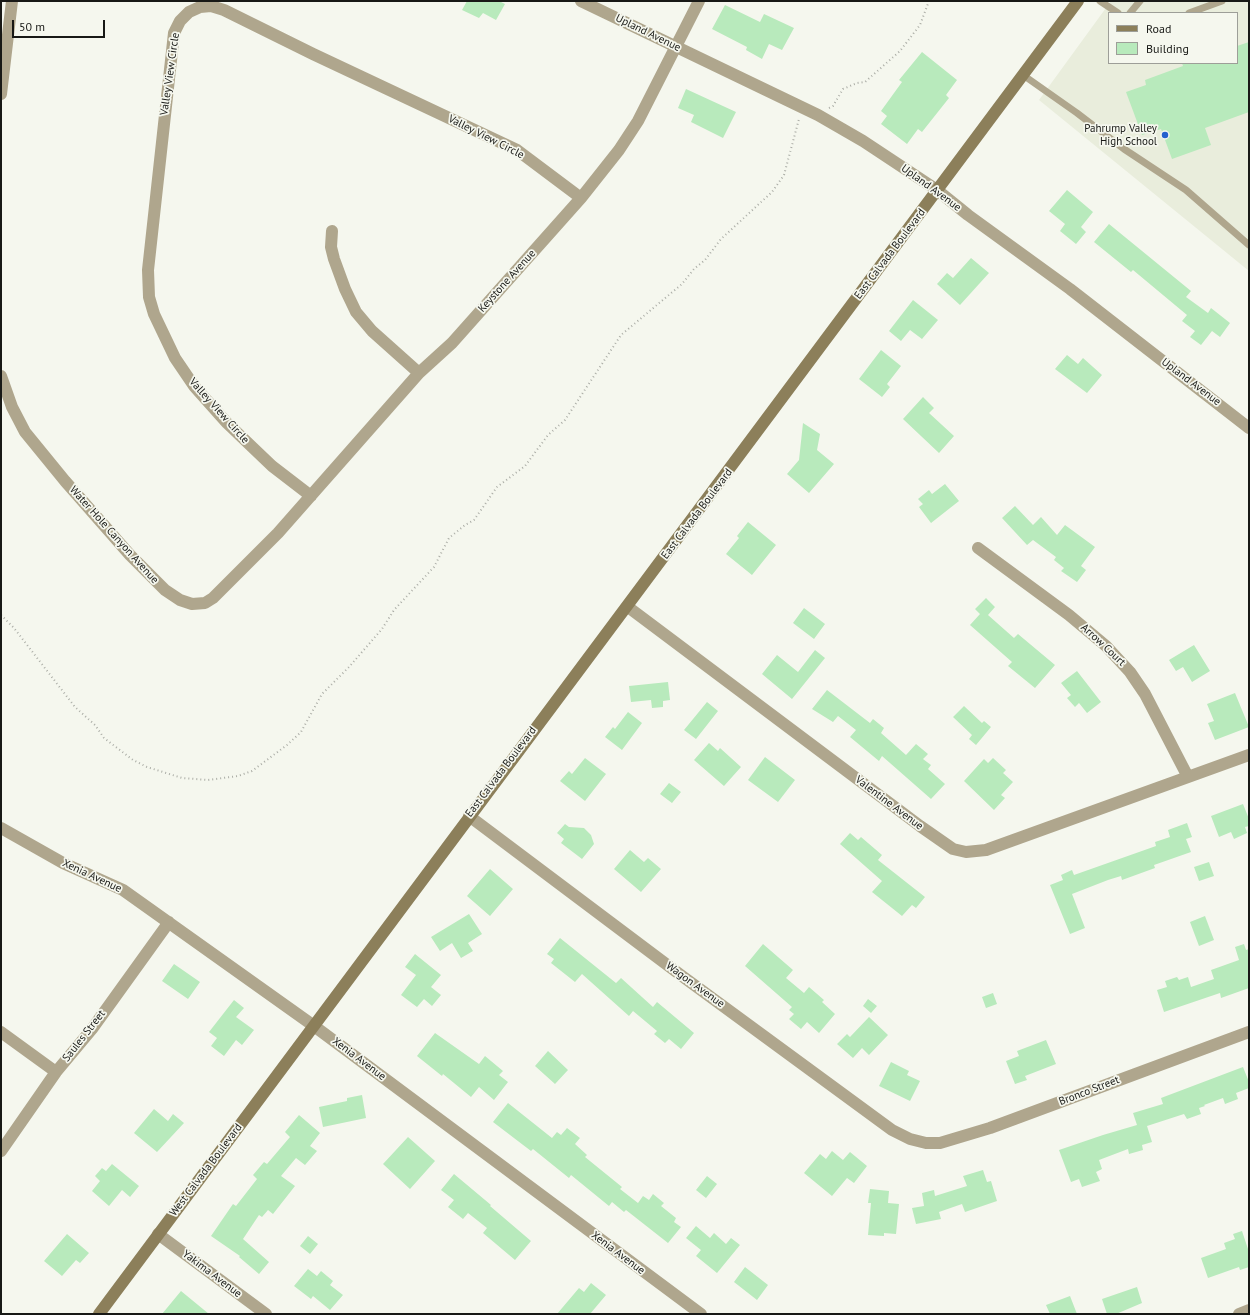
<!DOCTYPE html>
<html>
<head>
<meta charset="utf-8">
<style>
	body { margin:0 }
	#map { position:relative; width:1250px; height:1315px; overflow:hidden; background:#f5f7ee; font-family:"PT Sans",sans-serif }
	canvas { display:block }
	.frame { position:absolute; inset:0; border:2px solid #181916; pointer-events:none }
	.legend { position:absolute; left:1108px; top:12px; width:130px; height:52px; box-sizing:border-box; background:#f5f7ee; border:1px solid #9d9e98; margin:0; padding:5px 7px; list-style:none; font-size:12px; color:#181916 }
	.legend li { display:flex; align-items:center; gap:8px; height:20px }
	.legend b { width:20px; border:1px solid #9d9e98 }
	.scale { position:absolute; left:12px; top:20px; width:93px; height:18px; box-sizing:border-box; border:2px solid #181916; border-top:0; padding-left:5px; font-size:12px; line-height:14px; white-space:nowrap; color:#181916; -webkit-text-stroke:3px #f5f7ee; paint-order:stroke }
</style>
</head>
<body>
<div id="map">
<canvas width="1250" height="1315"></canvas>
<div class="frame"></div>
<ul class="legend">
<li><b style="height:5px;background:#8c7f5a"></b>Road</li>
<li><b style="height:11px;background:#b8eabc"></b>Building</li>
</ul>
<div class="scale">50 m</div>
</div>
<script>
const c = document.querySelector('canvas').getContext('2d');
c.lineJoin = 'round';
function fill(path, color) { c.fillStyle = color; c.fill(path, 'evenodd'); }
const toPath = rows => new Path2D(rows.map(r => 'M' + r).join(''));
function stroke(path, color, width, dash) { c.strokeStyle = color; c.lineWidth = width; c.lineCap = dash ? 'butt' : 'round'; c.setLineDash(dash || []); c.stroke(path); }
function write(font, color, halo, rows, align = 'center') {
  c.font = font + ' "PT Sans",sans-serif'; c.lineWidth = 3.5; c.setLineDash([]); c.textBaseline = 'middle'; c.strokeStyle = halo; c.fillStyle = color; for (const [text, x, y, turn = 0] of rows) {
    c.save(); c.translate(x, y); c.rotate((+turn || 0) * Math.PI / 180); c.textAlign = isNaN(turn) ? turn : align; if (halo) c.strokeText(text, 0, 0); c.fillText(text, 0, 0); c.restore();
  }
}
const built = toPath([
	[1111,1,1249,1,1249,271,1039,100],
	[1109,13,1237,13,1237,63,1109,63]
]);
const building = toPath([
	[467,1,499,1,505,4,496,20,483,13,479,18,462,10],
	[725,5,760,22,764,14,794,28,782,50,769,44,762,59,746,50,747,47,712,29],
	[1249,42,1249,112,1205,128,1211,145,1172,159,1161,129,1142,135,1126,92,1146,85,1145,80,1183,66,1182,63,1237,63,1237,46],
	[922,52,957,80,946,95,949,98,922,132,918,129,907,144,881,124,887,116,881,111,902,82,899,80],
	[686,89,736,112,723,138,691,122,694,115,678,108],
	[1067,190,1093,212,1081,227,1086,232,1076,244,1060,231,1065,224,1049,211],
	[1109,224,1191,291,1186,297,1208,313,1211,308,1230,323,1220,337,1212,331,1201,345,1190,337,1195,331,1182,321,1187,315,1133,270,1131,272,1094,242],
	[971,258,989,273,960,305,937,284,947,273,953,278],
	[913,300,938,320,922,339,910,330,901,341,889,331],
	[881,350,901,366,887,384,890,387,882,397,859,379],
	[1067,355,1078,364,1083,358,1102,375,1087,393,1055,369],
	[923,397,934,408,929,413,954,436,939,453,903,419],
	[803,423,820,434,817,450,834,464,809,493,787,474,799,460],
	[945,484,959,501,931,523,919,507,923,504,918,499,929,490,932,494],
	[1015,506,1033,525,1041,517,1057,535,1065,525,1095,547,1081,566,1086,570,1077,582,1061,571,1064,568,1054,560,1056,557,1033,540,1027,545,1002,518],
	[748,522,776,545,752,575,726,554,739,538,737,536],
	[986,598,995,607,988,615,1014,638,1018,634,1055,665,1035,688,1008,666,1012,662,970,625,980,614,975,609],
	[804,608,825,624,814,639,793,623],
	[1194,645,1210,671,1192,682,1183,667,1176,671,1169,660],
	[815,650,825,658,792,699,762,674,777,655,798,672],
	[1077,671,1101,702,1087,713,1079,703,1075,707,1067,698,1071,695,1061,683],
	[668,682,670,700,663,701,663,707,652,708,651,700,631,702,629,686],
	[827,690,870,723,873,719,884,728,881,733,906,755,916,744,928,754,923,759,931,765,928,769,945,784,931,799,882,756,879,761,850,737,856,730,838,716,833,722,812,709],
	[1235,693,1249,727,1215,740,1208,723,1214,721,1207,704],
	[707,702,718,711,696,739,684,730],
	[964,706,982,723,984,721,991,727,976,745,969,739,972,735,953,717],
	[628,712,642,723,622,750,605,737,613,727,615,729],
	[709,743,718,751,720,748,741,767,724,786,694,760],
	[765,757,795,780,778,802,748,780],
	[585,758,606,774,585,801,560,781,569,771,572,774],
	[993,758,1006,770,1003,773,1013,782,1001,795,1005,798,994,810,964,781,984,759,988,763],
	[669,783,681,792,672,803,660,794],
	[1243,804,1249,819,1249,826,1245,827,1247,833,1234,839,1231,832,1219,837,1211,816],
	[1187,823,1192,837,1186,839,1191,852,1154,865,1155,868,1122,880,1121,876,1108,880,1072,894,1085,928,1070,934,1050,885,1063,880,1061,875,1072,870,1074,875,1156,846,1155,842,1170,837,1168,830],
	[565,824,569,827,584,828,591,835,594,844,582,859,561,843,564,839,557,833],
	[850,833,858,840,861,837,882,855,878,860,925,897,916,908,912,905,902,916,872,892,882,881,840,844],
	[630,850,644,862,648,858,661,869,641,892,614,869],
	[1209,862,1214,876,1199,881,1194,867],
	[490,869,513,889,490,916,467,896],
	[469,914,482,934,468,943,473,951,461,958,452,943,440,951,431,937],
	[1205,916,1214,940,1199,946,1190,922],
	[560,938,616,983,621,978,653,1007,657,1002,694,1033,681,1049,669,1039,665,1043,654,1034,657,1031,633,1011,629,1016,582,974,575,982,551,963,554,959,547,954],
	[763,944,793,970,786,978,804,993,809,987,824,1000,822,1002,835,1014,819,1033,807,1022,801,1029,789,1019,794,1014,789,1010,792,1007,745,966],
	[1244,944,1246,950,1249,949,1249,988,1221,998,1220,993,1164,1012,1157,990,1167,987,1165,981,1177,977,1179,980,1188,977,1191,987,1214,979,1211,970,1239,960,1235,947],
	[415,954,441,975,431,987,441,995,432,1006,424,999,417,1007,401,995,416,975,405,967],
	[174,964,200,982,188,999,162,981],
	[993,993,997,1004,986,1008,982,997],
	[868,999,877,1006,871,1013,863,1006],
	[234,1000,244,1008,236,1017,254,1030,242,1045,236,1040,224,1056,211,1046,217,1038,209,1032],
	[869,1017,888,1035,869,1055,862,1048,853,1058,837,1044,847,1034,850,1037],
	[435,1033,479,1064,485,1056,503,1071,499,1075,508,1082,494,1100,479,1087,471,1097,443,1074,442,1076,417,1056],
	[1046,1040,1056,1064,1025,1076,1027,1080,1015,1084,1006,1061,1019,1056,1017,1051],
	[548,1051,568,1070,555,1084,535,1066],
	[891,1062,909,1071,907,1075,920,1081,910,1101,879,1086],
	[1243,1067,1249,1082,1249,1088,1236,1093,1238,1099,1225,1104,1223,1098,1204,1105,1205,1106,1199,1108,1201,1114,1187,1119,1184,1114,1147,1126,1152,1142,1142,1145,1143,1150,1129,1154,1128,1149,1099,1160,1102,1169,1096,1172,1100,1181,1082,1187,1079,1179,1071,1182,1059,1150,1103,1135,1137,1125,1133,1113,1163,1104,1161,1098],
	[362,1095,366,1118,323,1127,319,1107,347,1101,347,1098],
	[508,1103,552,1138,557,1132,561,1135,567,1128,580,1138,575,1144,587,1155,585,1157,622,1187,620,1189,638,1203,643,1196,649,1200,653,1194,664,1203,661,1206,676,1218,674,1222,681,1227,668,1243,626,1210,624,1212,612,1202,609,1206,571,1175,569,1178,533,1149,531,1151,493,1122],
	[154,1109,168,1121,173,1114,184,1123,157,1152,134,1133],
	[299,1115,320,1133,310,1146,317,1151,305,1165,296,1158,281,1176,295,1186,273,1214,268,1210,262,1217,259,1215,243,1239,269,1262,259,1274,239,1257,240,1256,211,1236,233,1204,236,1206,257,1179,253,1175,264,1162,267,1164,290,1137,285,1132],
	[408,1137,435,1161,410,1189,383,1164],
	[832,1151,843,1160,850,1152,867,1166,854,1183,847,1178,832,1196,804,1173,820,1154,826,1159],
	[112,1164,139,1186,130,1197,122,1190,109,1206,92,1191,100,1181,95,1176,102,1168,106,1171],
	[983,1170,987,1182,991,1181,997,1201,965,1212,962,1204,939,1212,941,1219,916,1224,912,1208,924,1206,922,1193,934,1190,935,1196,967,1186,963,1176],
	[454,1174,491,1205,490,1206,531,1241,515,1260,483,1233,487,1228,468,1213,463,1219,448,1207,454,1200,441,1190],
	[707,1176,717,1184,706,1198,696,1190],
	[870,1189,889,1191,888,1203,899,1204,896,1234,884,1233,884,1236,868,1235,871,1203,868,1203],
	[696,1226,710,1238,714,1233,726,1244,731,1238,740,1245,717,1273,696,1256,701,1250,686,1238],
	[1242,1231,1249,1252,1249,1267,1240,1270,1239,1267,1208,1278,1201,1258,1226,1249,1224,1243,1235,1239,1233,1234],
	[67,1234,89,1253,80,1263,76,1260,62,1276,44,1261],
	[308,1236,318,1244,310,1254,300,1246],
	[745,1267,768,1285,757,1300,734,1282],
	[308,1269,317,1276,321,1271,333,1281,330,1285,343,1295,330,1310,313,1296,311,1299,294,1286],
	[591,1283,606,1295,590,1314,557,1314,579,1288,584,1292],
	[1137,1287,1142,1303,1116,1314,1107,1314,1102,1299],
	[181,1291,209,1314,162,1314],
	[1070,1296,1077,1314,1050,1314,1046,1305]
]);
const path = toPath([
	[829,108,833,106,843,89,857,83,865,82,900,51,920,25,929,1],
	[1,615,14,628,75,707,95,725,104,738,133,760,147,767,182,778,208,780,238,776,252,771,287,745,301,732,322,694,349,667,382,629,394,610,434,567,449,538,465,525,474,520,497,487,525,466,548,435,565,420,621,335,682,284,694,269,705,260,721,239,772,192,784,175,799,119]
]);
const service = toPath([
	[1100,1,1118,13],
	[1130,13,1140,1],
	[1189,13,1222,1],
	[1023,75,1077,113,1124,149,1186,190,1249,245]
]);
const minor = toPath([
	[581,1,818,115,863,141,937,190,968,215,1070,289,1249,428],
	[1,94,12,1],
	[332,231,331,247,334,259,345,289,356,312,372,331,419,373],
	[1,376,12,407,25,432,65,481,130,555,165,590,180,600,192,604,205,603,213,598,278,533,419,373,452,343,581,198,619,150,638,121,699,1],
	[311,496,272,466,227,423,194,386,175,358,154,314,149,297,148,270,174,33,180,21,189,12,200,7,211,6,224,10,313,54,517,150,581,198],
	[978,548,1069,615,1106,646,1130,672,1145,694,1188,777],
	[628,607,920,826,953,849,966,852,986,850,1249,755],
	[469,816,682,976,892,1130,910,1139,926,1143,940,1143,990,1128,1249,1032],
	[1,828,63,863,123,890,314,1026,701,1314],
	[1,1032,56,1072],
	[1,1151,56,1072,92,1029,169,922],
	[158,1234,266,1314],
	[1239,1314,1249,1310]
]);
const secondary = toPath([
	[99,1314,1078,1]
]);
const markers = [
	[1165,135,4,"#2661ce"]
];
const streetNames = [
	["Upland Avenue",648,33,26],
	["Valley View Circle",170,74,-82],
	["Valley View Circle",486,137,27],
	["Upland Avenue",931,188,36],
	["East Calvada Boulevard",890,254,-53],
	["Keystone Avenue",507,281,-48],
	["Upland Avenue",1191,382,37],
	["Valley View Circle",219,411,48],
	["East Calvada Boulevard",697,514,-53],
	["Water Hole Canyon Avenue",114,535,48],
	["Arrow Court",1103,645,43],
	["East Calvada Boulevard",501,772,-53],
	["Valentine Avenue",889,803,37],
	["Xenia Avenue",92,876,25],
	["Wagon Avenue",695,985,36],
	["Saules Street",84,1036,-52],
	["Xenia Avenue",359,1059,37],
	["Bronco Street",1089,1091,-21],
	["West Calvada Boulevard",206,1170,-53],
	["Xenia Avenue",618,1253,37],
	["Yakima Avenue",212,1274,37]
];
const poiNames = [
	["Pahrump Valley",1157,129],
	["High School",1157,142]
];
fill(built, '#e9eddc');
fill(building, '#b8eabc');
stroke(path, '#abada6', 2, [1, 3]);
stroke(service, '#afa68d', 7);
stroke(minor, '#afa68d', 12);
stroke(secondary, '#8c7f5a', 12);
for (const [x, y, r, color] of markers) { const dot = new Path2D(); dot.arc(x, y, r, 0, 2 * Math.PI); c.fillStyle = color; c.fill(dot); stroke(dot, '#f5f7ee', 1.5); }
write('11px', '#181916', '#f5f7ee', streetNames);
write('11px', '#181916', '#f5f7ee', poiNames, 'right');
</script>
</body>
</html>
